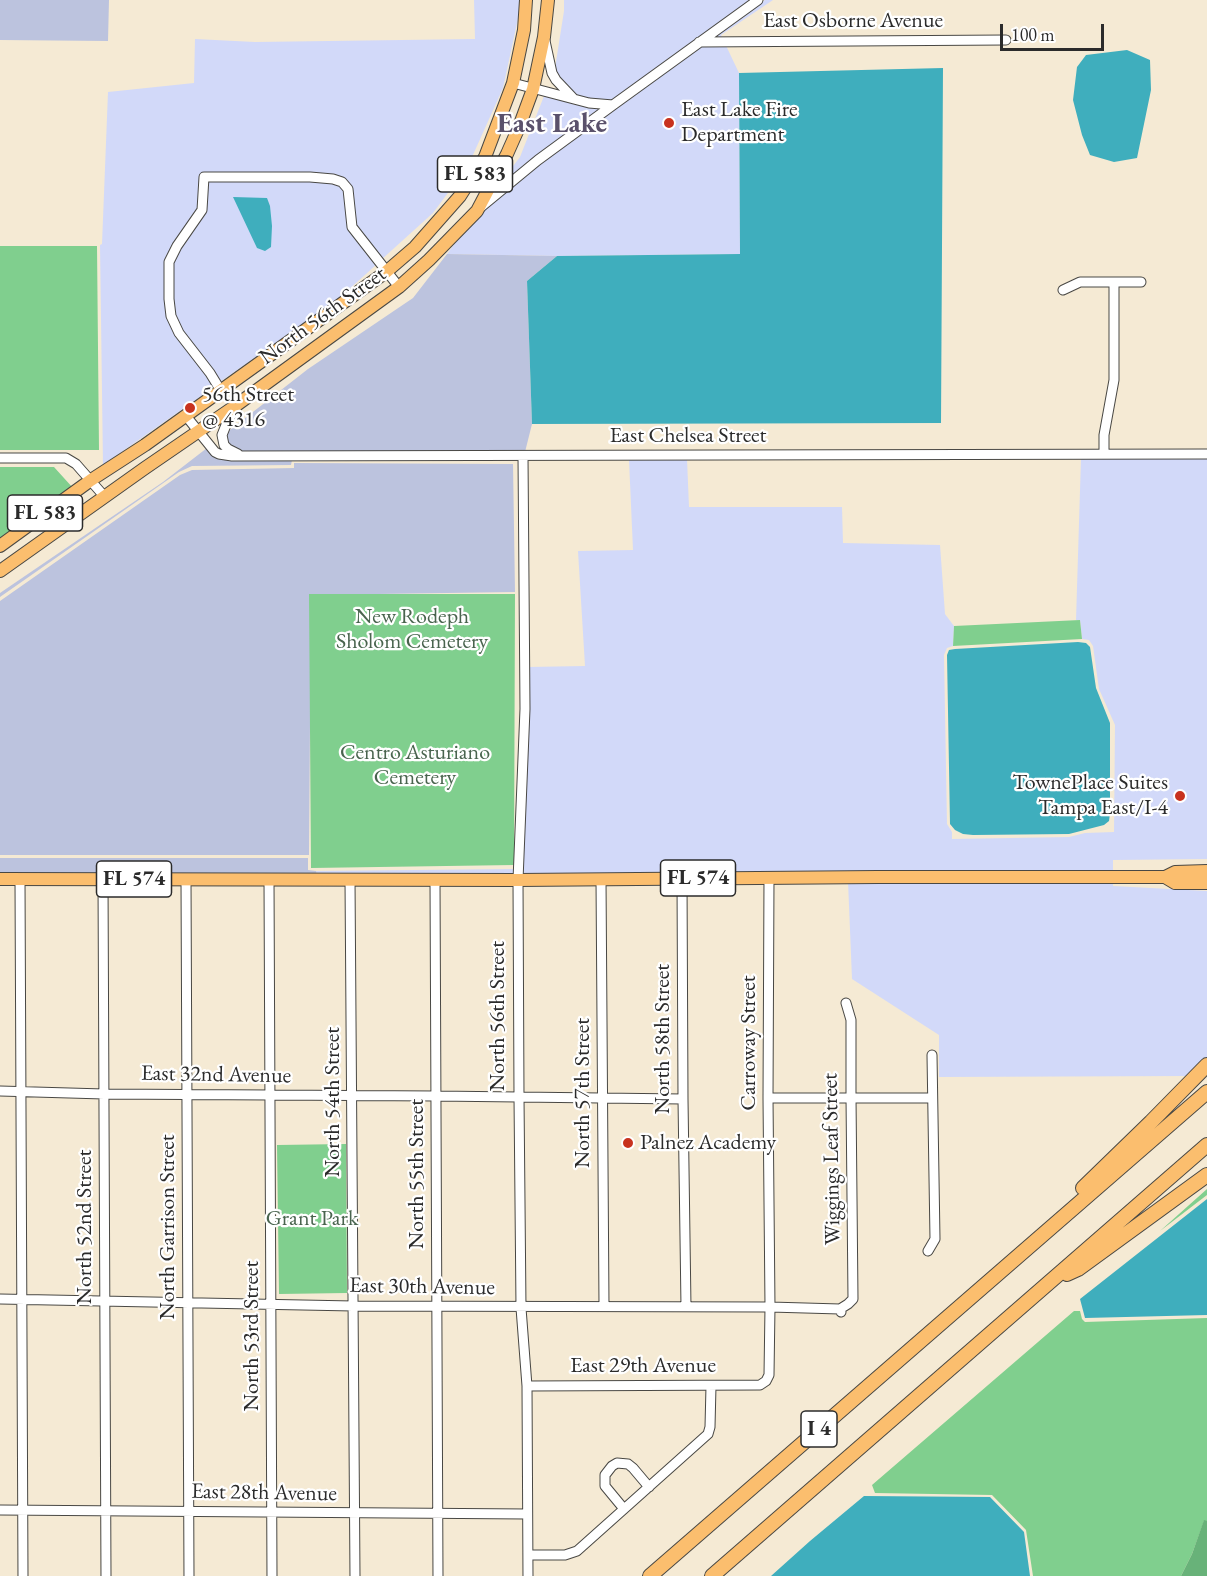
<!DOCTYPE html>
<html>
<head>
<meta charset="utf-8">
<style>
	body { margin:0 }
	#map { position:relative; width:1207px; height:1576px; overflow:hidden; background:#f5ead4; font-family:"EB Garamond",serif }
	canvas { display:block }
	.scale { position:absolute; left:1000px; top:24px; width:104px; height:27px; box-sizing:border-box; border:3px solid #2b2b2b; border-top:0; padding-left:8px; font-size:18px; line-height:21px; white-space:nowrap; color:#2b2b2b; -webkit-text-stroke:4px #fff; paint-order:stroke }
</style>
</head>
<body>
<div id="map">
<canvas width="1207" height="1576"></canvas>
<div class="scale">100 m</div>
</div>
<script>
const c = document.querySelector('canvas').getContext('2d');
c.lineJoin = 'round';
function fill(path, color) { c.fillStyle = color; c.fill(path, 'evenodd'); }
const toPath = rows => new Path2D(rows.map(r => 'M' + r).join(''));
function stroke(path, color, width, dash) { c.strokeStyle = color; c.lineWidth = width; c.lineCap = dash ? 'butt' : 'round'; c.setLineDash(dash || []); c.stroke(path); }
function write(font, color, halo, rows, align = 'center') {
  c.font = font + ' "EB Garamond",serif'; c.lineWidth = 4.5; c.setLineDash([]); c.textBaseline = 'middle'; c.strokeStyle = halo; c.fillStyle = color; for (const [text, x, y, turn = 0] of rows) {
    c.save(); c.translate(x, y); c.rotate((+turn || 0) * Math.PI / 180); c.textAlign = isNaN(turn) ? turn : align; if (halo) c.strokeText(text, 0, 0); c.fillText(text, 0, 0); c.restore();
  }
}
const built = toPath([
	[474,0,522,0,503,88,468,166,433,213,381,260,355,226,343,179,205,173,199,209,174,244,168,318,214,387,103,465,100,245,102,244,108,92,194,83,195,39,255,42,475,39],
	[564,0,751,0,612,101,589,99,575,95,559,77,555,68,564,11],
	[765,0,773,0,721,35,739,73,740,254,557,256,447,254,470,223,479,213,540,163],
	[544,96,572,103,574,105,575,104,601,108,494,191,520,157],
	[208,181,310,181,332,183,340,186,345,190,348,228,376,265,346,292,319,313,220,382,182,331,175,315,173,299,173,263,180,249,205,213],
	[1081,458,1207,458,1207,859,1113,860,1113,873,522,876,528,667,585,666,578,551,633,550,629,460,687,459,689,507,842,507,843,543,940,545,945,614,954,626,953,646,947,648,944,655,947,824,952,832,952,839,1069,837,1085,833,1114,832,1115,725,1099,689,1093,646,1089,640,1082,639,1080,620,1076,620],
	[515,869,515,876,317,875,316,871],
	[848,881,1113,881,1113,886,1207,891,1207,1057,1197,1070,1189,1076,939,1077,939,1035,852,979]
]);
const industrial = toPath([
	[0,0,109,0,108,41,0,40],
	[447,254,557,256,527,281,532,424,525,452,244,452,233,448,227,443,226,433,308,369,413,298],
	[207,448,246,461,292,460,291,465,192,466,179,472,0,597,0,593,163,482],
	[294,463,513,464,515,592,311,595,309,855,0,855,0,601,180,475,192,470,294,468],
	[0,858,308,858,308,870,316,871,317,875,0,875]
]);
const green = toPath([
	[0,246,97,246,99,450,0,450],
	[0,467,54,467,73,488,0,540],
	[309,594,515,594,514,865,311,868],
	[1080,620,1082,639,953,646,954,626],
	[346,1144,347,1293,279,1294,277,1145],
	[1207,1189,1207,1195,1160,1231],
	[1074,1311,1080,1311,1082,1319,1085,1322,1207,1318,1207,1521,1204,1521,1192,1554,1181,1576,1033,1576,1026,1530,992,1495,875,1493,872,1485]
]);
const forest = toPath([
	[1204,1520,1207,1521,1207,1576,1181,1576,1192,1554]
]);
const water = toPath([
	[1127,50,1150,60,1151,90,1137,158,1114,162,1090,155,1082,135,1073,100,1077,67,1086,55],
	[943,68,941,423,532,424,527,281,557,256,740,254,739,73],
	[233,197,267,198,270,206,272,226,271,247,265,251,257,248],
	[1078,642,1086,643,1090,647,1096,688,1110,723,1110,813,1109,821,1104,825,1069,834,973,835,963,834,955,830,950,824,947,655,949,650,955,649],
	[1207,1199,1207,1315,1085,1318,1080,1299],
	[864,1496,990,1497,1024,1532,1030,1576,771,1576,810,1541]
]);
const minor = toPath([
	[545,41,552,73,556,80,574,99],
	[699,42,1006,40],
	[513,83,589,103,613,105,758,0],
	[481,207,538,160,613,105],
	[1063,290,1080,282,1141,282],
	[221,391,210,373,179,333,171,316,169,299,169,262,177,246,202,210,204,177,310,177,333,179,342,182,348,189,352,227,399,287],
	[236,409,228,420,222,435,224,445,228,449,238,454],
	[186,416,215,452,219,454,232,456,1207,454],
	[1104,454,1104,435,1114,380,1114,283],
	[523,456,525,709,518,880,519,1097,521,1308,527,1386,528,1576],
	[0,458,66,458,76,464,104,496],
	[682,878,683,1099,686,1307],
	[20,879,23,1576],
	[103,879,106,1576],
	[186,879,189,1576],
	[269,879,272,1576],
	[350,879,355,1576],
	[601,879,604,1306],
	[435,880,438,1576],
	[0,1091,104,1094,436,1096,683,1099],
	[768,1098,932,1098],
	[928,1251,935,1239,932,1055],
	[0,1299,353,1306,770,1307,840,1309,841,1312],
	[840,1309,848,1304,853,1299,851,1097,851,1020,846,1003],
	[527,1386,760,1385,766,1381,769,1375,770,1307,768,1098,769,878],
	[624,1509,605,1486,605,1475,612,1466,617,1463,628,1464,633,1468,649,1487],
	[0,1510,527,1514],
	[528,1555,565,1555,577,1551,708,1434,710,1427,711,1386]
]);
const major = toPath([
	[0,546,91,480,145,445,386,272,415,247,460,196,485,157,513,83,524,30,526,0],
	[0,571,145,468,231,409,399,287,429,260,477,211,507,154,519,127,533,89,544,37,548,0],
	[1165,877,1175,883,1207,883],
	[0,879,518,880,878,877,1165,877,1175,872,1207,871]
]);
const highway = toPath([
	[1083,1188,1151,1122,1207,1065],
	[1067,1274,1078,1269,1207,1175],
	[650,1576,1207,1092],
	[712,1576,1207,1145]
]);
const markers = [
	[669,123,6,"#c8321e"],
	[190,408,6,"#c8321e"],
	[1180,796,6,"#c8321e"],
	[628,1143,6,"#c8321e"]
];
const shields = [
	[475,174,75],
	[45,513,75],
	[698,878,75],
	[134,879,75],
	[819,1429,36]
];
const shieldNames = [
	["FL 583",475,174],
	["FL 583",45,513],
	["FL 574",698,878],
	["FL 574",134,879],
	["I 4",819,1429]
];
const streetNames = [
	["East Osborne Avenue",853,21],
	["North 56th Street",323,316,-36],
	["East Chelsea Street",688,436],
	["North 56th Street",498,1016,-90],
	["North 58th Street",663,1039,-90],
	["Carroway Street",749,1043,-90],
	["East 32nd Avenue",216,1075,1],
	["North 57th Street",583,1093,-90],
	["North 54th Street",333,1102,-90],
	["Wiggings Leaf Street",832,1159,-91],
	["North 55th Street",417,1174,-90],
	["North 52nd Street",85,1227,-90],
	["North Garrison Street",168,1227,-90],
	["East 30th Avenue",422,1287,1],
	["North 53rd Street",252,1336,-90],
	["East 29th Avenue",643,1366],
	["East 28th Avenue",264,1493,1]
];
const poiNames = [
	["East Lake Fire",681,110],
	["Department",681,135],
	["56th Street",202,395],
	["@ 4316",202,420],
	["TownePlace Suites",1168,783,"right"],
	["Tampa East/I-4",1168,808,"right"],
	["Palnez Academy",640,1143]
];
const parkNames = [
	["New Rodeph",412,617],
	["Sholom Cemetery",412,642],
	["Centro Asturiano",415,753],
	["Cemetery",415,778],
	["Grant Park",312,1219]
];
const districtNames = [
	["East Lake",552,124]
];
fill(built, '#d2d9f9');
fill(industrial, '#bcc3de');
fill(green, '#80cf8e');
fill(forest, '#68b279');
fill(water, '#3faebd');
stroke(minor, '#494844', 11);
stroke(major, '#494844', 14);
stroke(highway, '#494844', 16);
stroke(minor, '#fff', 9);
stroke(major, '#fbbe6e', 12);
stroke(highway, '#fbbe6e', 14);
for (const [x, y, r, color] of markers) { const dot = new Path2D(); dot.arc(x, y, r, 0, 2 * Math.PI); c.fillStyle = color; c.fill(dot); stroke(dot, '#fff', 2); }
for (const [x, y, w] of shields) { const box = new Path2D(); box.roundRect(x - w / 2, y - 18, w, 36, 4.5); c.fillStyle = '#fff'; c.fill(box); stroke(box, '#2b2b2b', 1.5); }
write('bold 21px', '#2b2b2b', null, shieldNames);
write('22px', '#2b2b2b', '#fff', streetNames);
write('22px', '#2b2b2b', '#fff', poiNames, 'left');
write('22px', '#49644e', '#fff', parkNames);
write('bold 28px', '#5a516b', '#fff', districtNames);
</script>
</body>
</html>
